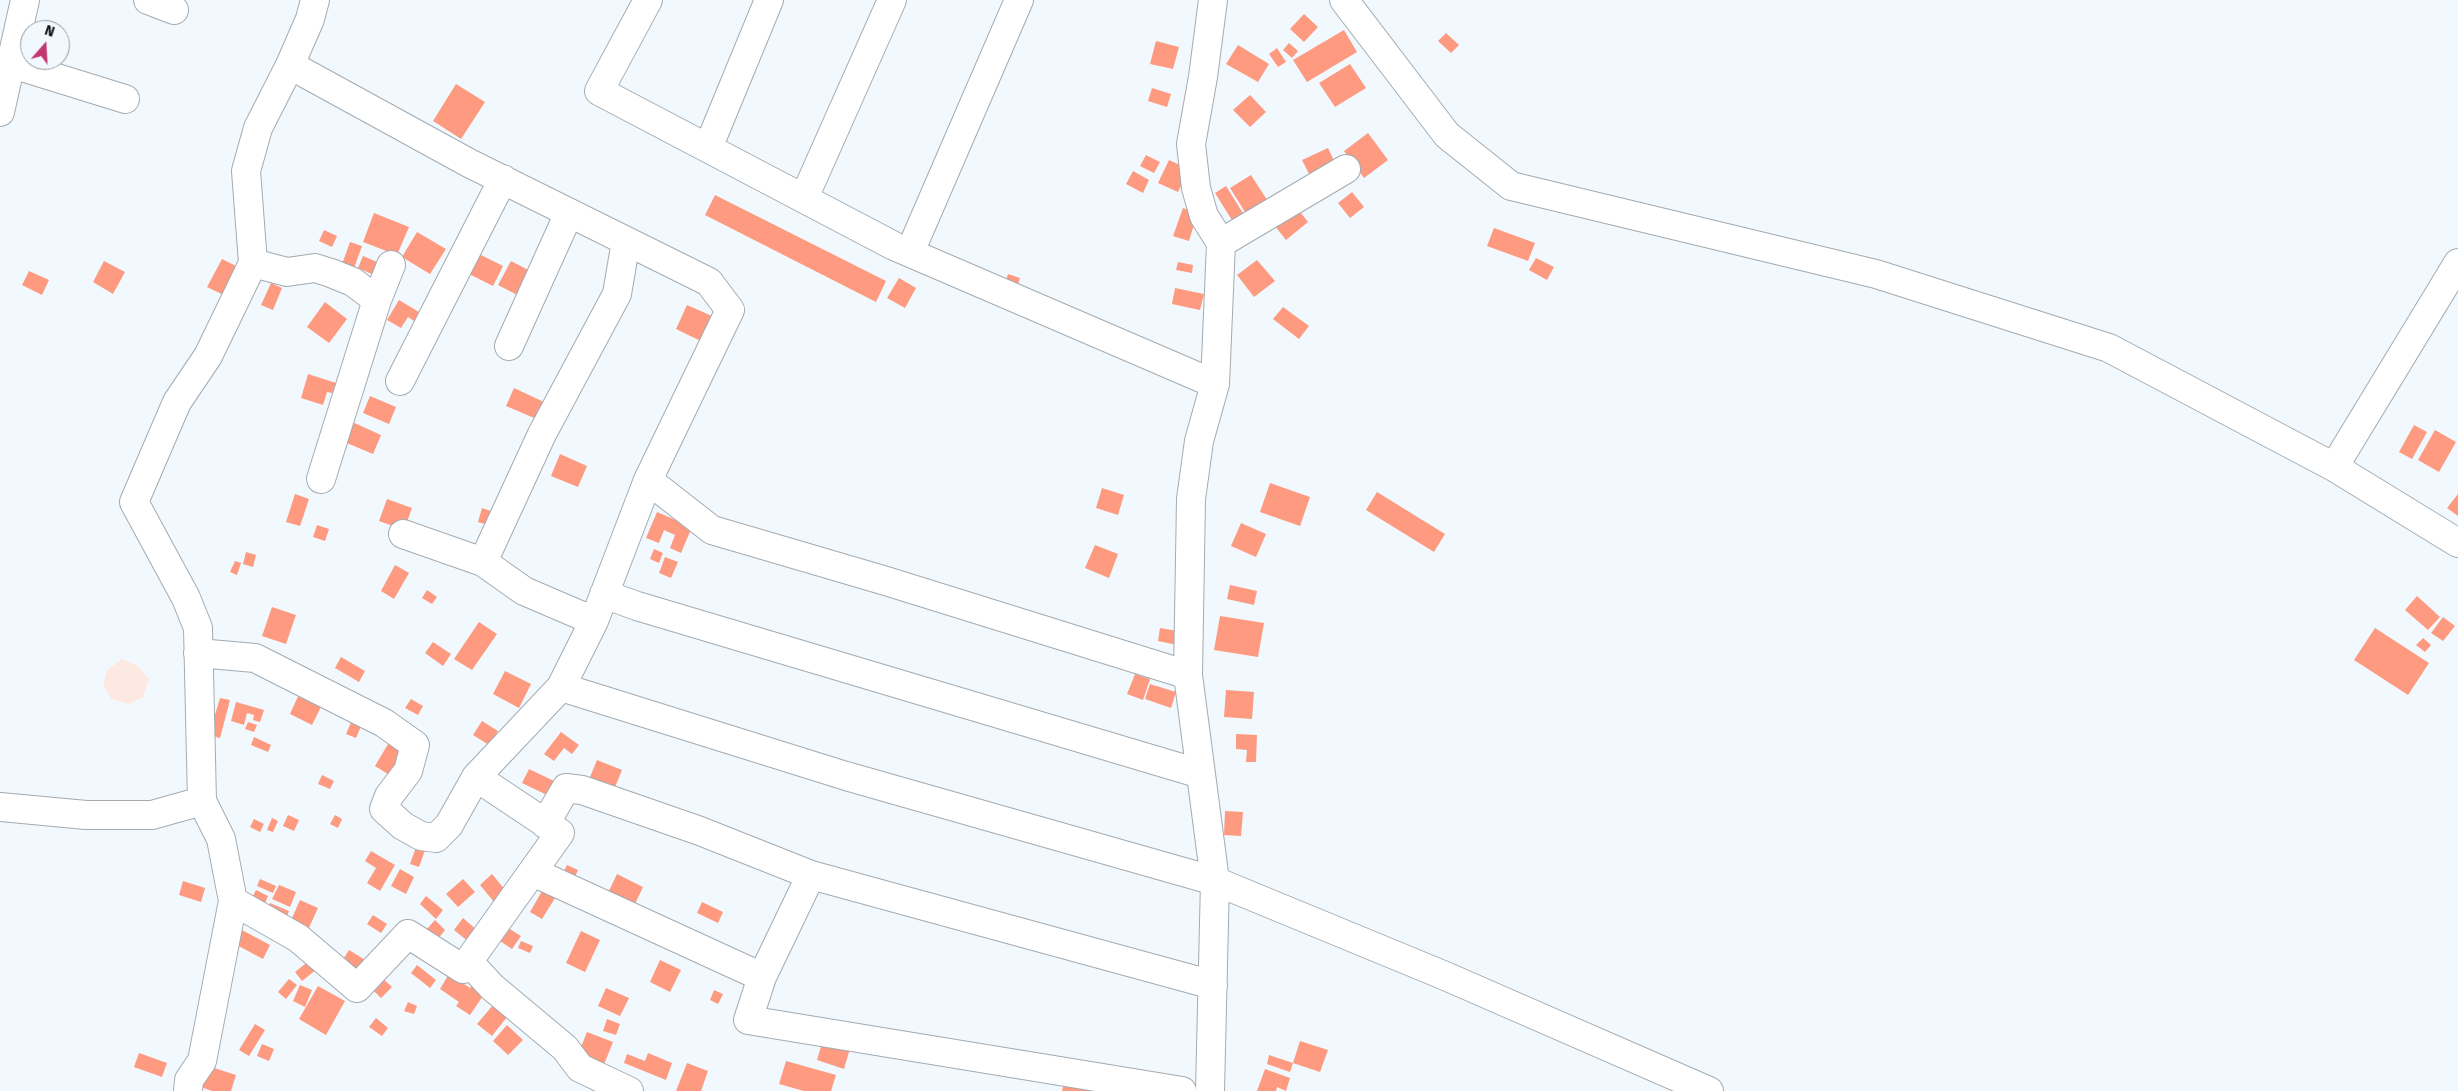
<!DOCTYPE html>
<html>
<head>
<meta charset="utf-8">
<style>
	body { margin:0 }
	#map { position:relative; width:2458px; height:1091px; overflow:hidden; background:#f2f9fe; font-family:"Fira Sans",sans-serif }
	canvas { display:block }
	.north { position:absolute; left:20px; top:20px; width:50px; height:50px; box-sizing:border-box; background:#f2f9fe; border:1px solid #959b9e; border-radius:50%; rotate:19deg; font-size:14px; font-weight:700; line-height:20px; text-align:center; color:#0a0d0f }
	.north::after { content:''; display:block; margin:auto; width:18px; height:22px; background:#c13771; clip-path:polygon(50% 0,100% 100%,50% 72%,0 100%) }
</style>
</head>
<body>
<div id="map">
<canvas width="2458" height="1091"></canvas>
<div class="north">N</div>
</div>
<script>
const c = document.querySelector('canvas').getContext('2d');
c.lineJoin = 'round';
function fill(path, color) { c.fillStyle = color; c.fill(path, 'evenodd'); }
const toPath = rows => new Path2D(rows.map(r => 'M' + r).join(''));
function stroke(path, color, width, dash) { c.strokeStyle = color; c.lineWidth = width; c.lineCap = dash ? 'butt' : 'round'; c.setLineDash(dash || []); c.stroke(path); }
const medical = toPath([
	[122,659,138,666,149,679,143,697,130,704,111,699,103,685,107,670]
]);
const building = toPath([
	[1304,14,1318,27,1304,42,1290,29],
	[1344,30,1357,52,1307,82,1293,60],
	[1446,33,1459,45,1451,53,1438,41],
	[1156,41,1179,47,1173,69,1150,64],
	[1289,43,1298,51,1292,58,1283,50],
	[1238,45,1269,64,1258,82,1226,64],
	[1277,48,1286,62,1278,67,1269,54],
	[1350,64,1366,88,1335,107,1319,83],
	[456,84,485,102,461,139,433,121],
	[1152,88,1171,94,1167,107,1148,101],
	[1250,95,1266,112,1250,127,1233,110],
	[1368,133,1388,160,1364,178,1344,151],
	[1328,148,1337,167,1312,180,1302,160],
	[1146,155,1160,162,1154,173,1140,166],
	[1169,160,1189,169,1178,192,1158,183],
	[1133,171,1149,180,1143,193,1126,184],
	[1251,175,1271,206,1250,220,1230,188],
	[1226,186,1246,218,1235,225,1215,193],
	[1352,192,1364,207,1350,218,1338,203],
	[715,195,886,281,876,302,705,215],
	[1183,208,1191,211,1199,208,1189,241,1173,236],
	[1297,208,1308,222,1286,240,1275,226],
	[374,213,409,227,397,255,363,242],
	[1494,228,1535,243,1528,261,1487,246],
	[324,230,337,236,332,247,319,241],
	[417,232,446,249,430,274,402,257],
	[350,242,362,246,352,274,340,270],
	[477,253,503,266,493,286,467,273],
	[363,256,389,267,374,275,358,268],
	[1536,258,1554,267,1547,280,1529,270],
	[222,259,242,269,228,297,207,287],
	[1257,260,1275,281,1254,297,1237,275],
	[104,261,125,272,113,294,93,282],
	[511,261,538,275,525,299,498,285],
	[1178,262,1193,265,1192,273,1176,270],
	[29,271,49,280,42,295,22,285],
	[1008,274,1020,278,1017,287,1005,283],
	[899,278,916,288,905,308,887,298],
	[271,283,282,288,273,310,261,305],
	[1175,288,1204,294,1200,310,1172,304],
	[399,300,419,312,414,321,408,317,401,328,387,320],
	[325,302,347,319,329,343,307,327],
	[687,305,721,320,709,345,676,329],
	[1283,307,1309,326,1299,339,1273,319],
	[308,374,336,383,332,393,327,392,323,405,301,398],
	[514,388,546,403,539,420,506,406],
	[370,396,396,407,389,424,363,413],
	[350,421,381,435,373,454,342,441],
	[2414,425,2427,432,2412,459,2399,452],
	[2435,430,2456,442,2439,472,2418,460],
	[560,454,587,466,578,487,551,476],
	[1270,483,1310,497,1300,526,1260,512],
	[1102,488,1124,495,1118,515,1096,508],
	[1377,492,1445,534,1434,552,1366,510],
	[295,494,309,499,300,526,286,522],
	[2458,494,2458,516,2447,508],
	[387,499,412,508,404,530,379,521],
	[482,508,491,511,488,525,478,522],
	[657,512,692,527,681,553,670,548,675,535,664,530,659,543,646,538],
	[1241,523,1266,534,1256,557,1231,546],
	[317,525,329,529,325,541,313,537],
	[1095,545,1118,554,1109,578,1085,568],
	[654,549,663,553,659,563,650,559],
	[246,552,256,555,253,567,243,564],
	[665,557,678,562,671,578,659,573],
	[235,561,241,563,237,575,230,572],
	[395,565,409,573,394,599,381,591],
	[1230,585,1257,591,1254,605,1227,599],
	[427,590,437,597,432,604,422,598],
	[2417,596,2440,617,2428,630,2405,610],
	[272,607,296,615,286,644,262,636],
	[1220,616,1264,623,1258,657,1214,650],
	[2443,617,2455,626,2443,641,2431,633],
	[479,622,497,634,472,670,454,659],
	[1160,628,1184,632,1182,646,1158,641],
	[2375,628,2429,663,2408,695,2354,660],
	[2423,638,2431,645,2425,652,2416,645],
	[433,642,451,654,443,666,425,653],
	[341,657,365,671,359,682,335,668],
	[505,671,531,684,519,708,493,694],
	[1135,674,1150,679,1143,700,1127,694],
	[1150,684,1176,692,1171,708,1145,699],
	[1226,690,1254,692,1252,719,1224,717],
	[300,692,323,703,312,725,290,714],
	[220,698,230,700,220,738,209,735],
	[411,699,423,706,418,715,405,708],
	[236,702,264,710,260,722,253,720,254,715,247,713,244,725,231,721],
	[354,715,364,719,356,738,346,734],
	[482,721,498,731,489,745,473,735],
	[248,722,257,725,254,732,245,729],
	[561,732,579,745,572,754,564,748,554,761,544,754],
	[1236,734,1257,735,1256,762,1246,762,1247,750,1236,749],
	[254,737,271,745,268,752,251,745],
	[391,739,408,749,391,776,375,766],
	[597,760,622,770,613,792,588,782],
	[529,769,554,781,547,795,522,783],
	[322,775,334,781,330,789,318,784],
	[1225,811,1243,812,1241,836,1224,835],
	[288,815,299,820,294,831,283,826],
	[335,815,342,819,338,828,330,824],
	[272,818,278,821,273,832,267,830],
	[254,819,264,824,260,832,250,827],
	[419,839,428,842,419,867,410,864],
	[371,851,395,865,380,891,367,883,376,868,365,861],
	[567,865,578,870,575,877,564,871],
	[400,869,414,877,406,894,391,886],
	[492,874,506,891,494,902,480,885],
	[617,874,643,887,633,908,607,895],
	[260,879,276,886,273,893,257,886],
	[463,879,475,892,458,907,446,894],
	[183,881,205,888,201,902,179,895],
	[279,885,296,892,290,907,272,899],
	[256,890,268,896,265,903,252,898],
	[542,891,555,898,542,919,530,912],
	[426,896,443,910,436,919,420,904],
	[300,900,318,908,307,932,289,925],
	[702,902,723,912,718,923,697,913],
	[270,903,289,911,284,924,265,915],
	[373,915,387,924,381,933,367,924],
	[463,918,478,931,469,942,454,930],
	[435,920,445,930,437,940,426,930],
	[505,926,521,936,512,949,497,939],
	[240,929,270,945,263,959,233,943],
	[581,931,600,940,585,972,566,963],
	[521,941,533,946,530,953,518,948],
	[349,950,370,963,361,977,340,964],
	[310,960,317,969,302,981,295,972],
	[660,960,681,970,670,992,650,982],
	[417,965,436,980,430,988,411,973],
	[449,974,470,988,476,979,489,987,470,1015,456,1006,459,1002,440,989],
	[381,977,392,987,381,998,370,987],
	[289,979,297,985,286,999,278,992],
	[300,985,312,990,305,1007,293,1001],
	[318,986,345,1001,326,1035,299,1019],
	[606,988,629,998,620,1016,598,1006],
	[714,990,723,994,718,1004,710,1000],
	[408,1002,417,1006,414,1014,404,1011],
	[493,1005,507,1017,492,1036,477,1024],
	[376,1018,388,1028,382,1036,369,1027],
	[607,1019,620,1024,616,1035,603,1031],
	[255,1024,265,1030,249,1056,239,1050],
	[507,1025,523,1040,508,1055,493,1041],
	[587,1032,613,1042,603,1067,577,1057],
	[824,1036,851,1045,844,1069,817,1060],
	[1300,1041,1328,1050,1320,1072,1293,1063],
	[262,1044,274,1049,269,1061,257,1056],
	[139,1053,167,1063,162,1077,134,1067],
	[648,1053,672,1063,666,1080,624,1063,627,1054,645,1061],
	[1269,1055,1293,1063,1290,1072,1267,1064],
	[786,1061,836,1075,831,1091,804,1091,779,1084],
	[687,1063,708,1071,701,1091,676,1091],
	[208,1066,236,1075,231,1091,212,1091,201,1087],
	[1265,1069,1290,1078,1286,1091,1277,1087,1276,1091,1257,1091],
	[1064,1083,1094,1090,1094,1091,1062,1091]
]);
const minor = toPath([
	[148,0,174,10],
	[648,0,599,91,894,246,1215,384],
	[1344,0,1447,135,1511,186,1876,274,2109,348,2334,467,2458,543],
	[12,64,125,99],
	[0,112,25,0],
	[708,148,769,0],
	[804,198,892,0],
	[1221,243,1346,169],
	[910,252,1019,0],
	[253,263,287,272,315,268,331,273,353,282,377,300,391,265],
	[509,346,569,213],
	[400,381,503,179],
	[2334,467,2458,263],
	[321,479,377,300],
	[648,480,712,530,886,581,1188,675],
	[403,534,483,562,542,434,617,294,626,241],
	[483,562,524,591,594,621],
	[604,594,637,606,1201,774],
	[198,653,255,658,384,723,415,745,408,771,389,796,384,809,403,826,421,836,436,838,449,825,476,777,561,687,594,621,648,480,730,310,709,282,469,163,290,65],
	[561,687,846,776,1215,881,1443,975,1709,1091],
	[202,801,198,628,186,598,134,502,177,402,208,356,253,263,246,171,258,128,290,65,310,19,315,0],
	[0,807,86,815,152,815,202,801,221,839,233,901,202,1061,189,1080,188,1091],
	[545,824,566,788,582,790,700,831,811,875,1213,985],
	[533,872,762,977],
	[811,875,762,977,748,1020,1182,1091],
	[233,901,298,938,357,988,408,934,463,969,560,833,476,777],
	[468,961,492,987,565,1048,580,1068,629,1091],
	[1210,1091,1215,881,1188,675,1191,499,1199,441,1215,384,1221,243,1204,216,1196,188,1191,144,1203,77,1213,0]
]);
fill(medical, '#fde9e2');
fill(building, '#fd9a7f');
stroke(minor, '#a3abb1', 30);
stroke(minor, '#fff', 28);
</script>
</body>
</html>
